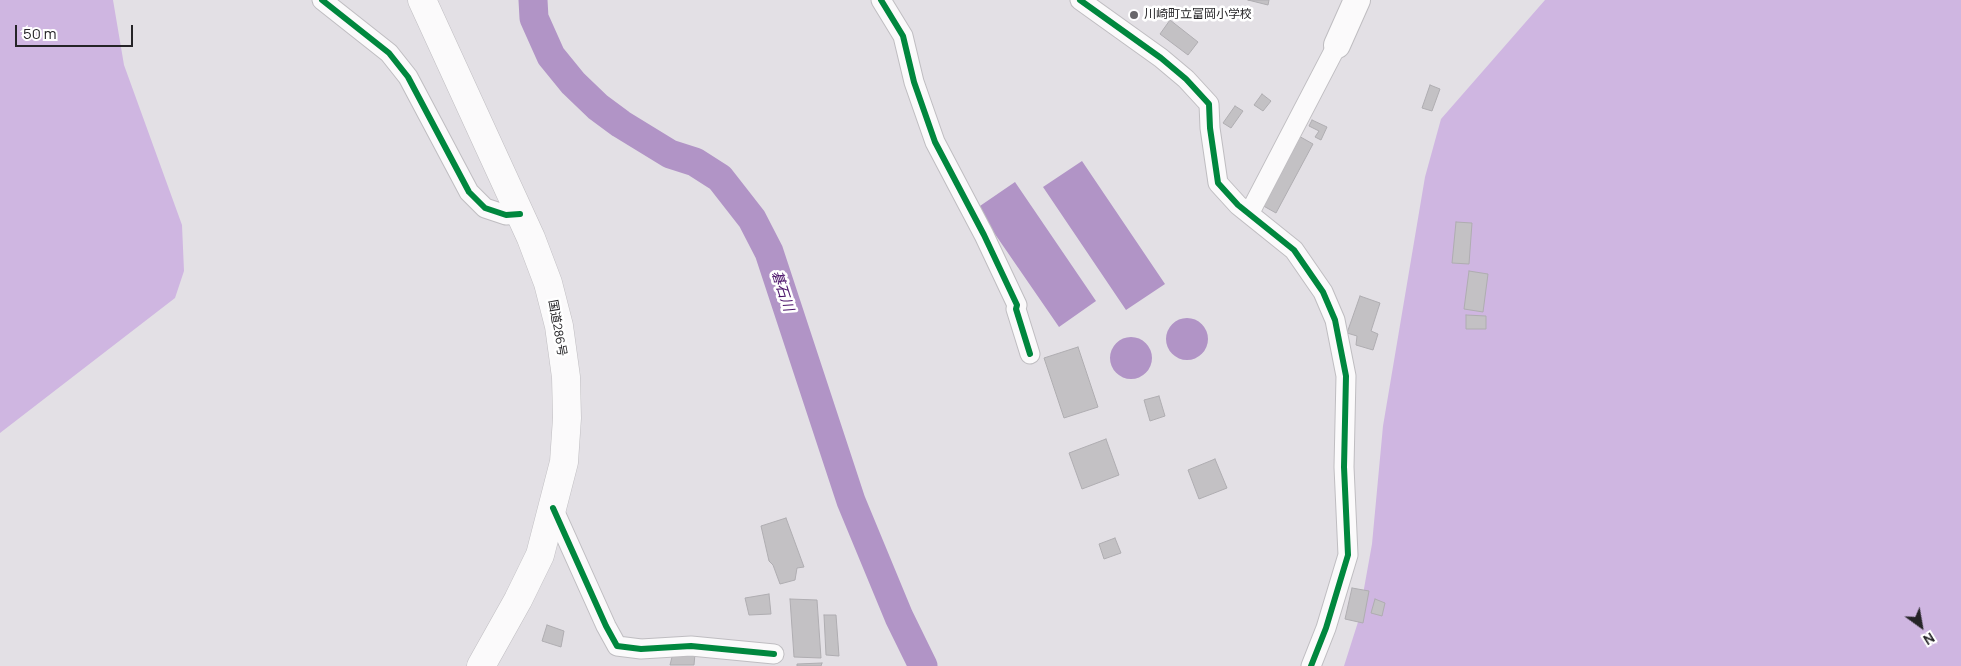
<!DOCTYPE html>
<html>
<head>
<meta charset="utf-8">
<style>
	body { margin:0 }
	#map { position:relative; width:1961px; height:666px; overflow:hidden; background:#e3e0e5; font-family:Manrope,sans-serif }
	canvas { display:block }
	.north { position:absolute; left:1896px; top:601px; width:50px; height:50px; -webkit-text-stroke:4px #fff; paint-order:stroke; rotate:148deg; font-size:14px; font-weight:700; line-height:20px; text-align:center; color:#252427 }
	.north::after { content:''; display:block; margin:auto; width:18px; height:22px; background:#252427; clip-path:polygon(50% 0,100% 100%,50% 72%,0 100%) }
	.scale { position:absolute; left:15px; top:25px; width:118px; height:22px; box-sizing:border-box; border:2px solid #252427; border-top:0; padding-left:6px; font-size:15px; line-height:18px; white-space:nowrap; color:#252427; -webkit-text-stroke:4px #fff; paint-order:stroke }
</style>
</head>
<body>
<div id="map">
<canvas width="1961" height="666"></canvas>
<div class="north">N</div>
<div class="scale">50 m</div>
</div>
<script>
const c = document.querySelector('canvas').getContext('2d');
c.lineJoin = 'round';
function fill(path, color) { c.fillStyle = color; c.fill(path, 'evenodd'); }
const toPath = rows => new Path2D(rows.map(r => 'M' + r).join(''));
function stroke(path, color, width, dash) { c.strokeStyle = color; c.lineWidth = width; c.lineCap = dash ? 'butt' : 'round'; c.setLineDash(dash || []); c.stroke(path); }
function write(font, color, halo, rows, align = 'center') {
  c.font = font + ' Manrope,"Noto Sans JP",sans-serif'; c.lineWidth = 5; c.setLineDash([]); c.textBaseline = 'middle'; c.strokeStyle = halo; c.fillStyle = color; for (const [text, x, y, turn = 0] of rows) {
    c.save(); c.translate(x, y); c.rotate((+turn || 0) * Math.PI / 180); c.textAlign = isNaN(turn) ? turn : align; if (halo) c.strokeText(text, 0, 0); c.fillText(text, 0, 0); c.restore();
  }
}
const forest = toPath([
	[0,0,113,0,124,65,182,225,184,271,175,298,0,433],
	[1545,0,1961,0,1961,666,1344,666,1358,622,1372,544,1383,426,1425,177,1441,119]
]);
const water = toPath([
	[1082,161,1165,284,1126,310,1043,187],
	[1015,182,1096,301,1059,327,977,208],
	'1166 339a21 21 0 1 1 42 0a21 21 0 1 1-42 0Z',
	'1110 358a21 21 0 1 1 42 0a21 21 0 1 1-42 0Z'
]);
const river = toPath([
	[533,0,534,18,551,56,573,83,598,107,621,124,670,154,695,162,720,178,752,219,769,252,851,501,899,617,923,666]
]);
const building = toPath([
	[1248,0,1269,0,1268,5,1248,0],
	[1170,20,1198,42,1188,55,1160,34,1170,20],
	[1430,85,1440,89,1432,111,1422,108,1430,85],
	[1262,94,1271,101,1263,111,1254,105,1262,94],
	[1235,106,1243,111,1231,128,1223,123,1235,106],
	[1312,120,1327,127,1321,140,1315,137,1319,131,1309,126,1312,120],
	[1297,135,1313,144,1276,213,1260,204,1297,135],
	[1456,222,1472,223,1469,264,1452,263,1456,222],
	[1469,271,1488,274,1483,312,1464,309,1469,271],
	[1360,296,1380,303,1371,331,1378,334,1373,350,1356,345,1357,336,1347,333,1360,296],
	[1466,315,1486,316,1486,329,1466,329,1466,315],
	[1078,347,1098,407,1064,418,1044,358,1078,347],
	[1159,396,1165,416,1150,421,1144,400,1159,396],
	[1106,439,1119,475,1082,489,1069,453,1106,439],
	[1215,459,1227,488,1199,499,1188,470,1215,459],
	[786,518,804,567,797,568,795,580,780,584,773,565,769,561,761,526,786,518],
	[1115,538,1121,553,1104,559,1099,544,1115,538],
	[1352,588,1369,591,1363,623,1345,619,1352,588],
	[769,594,771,614,749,615,745,598,769,594],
	[790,599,817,600,821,658,794,657,790,599],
	[1375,599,1385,603,1382,616,1371,613,1375,599],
	[824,615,836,615,839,656,826,655,824,615],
	[547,625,564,631,561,647,542,641,547,625],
	[673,653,695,654,694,665,670,665,673,653],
	[822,663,821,666,797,666,797,664,822,663]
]);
const street = toPath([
	[322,0,389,53,408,77,469,192,485,208,506,215,520,214],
	[881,0,903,36,914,82,935,142,984,235,1017,305,1016,309,1030,354],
	[1080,0,1161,58,1186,79,1209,104,1210,128,1218,183,1238,205,1294,250,1323,292,1335,320,1346,376,1344,467,1348,555,1326,628,1311,666],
	[1249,214,1337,45],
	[553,508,606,626,617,646,641,649,691,646,774,654]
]);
const secondary = toPath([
	[1337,45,1357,0]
]);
const highway = toPath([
	[422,0,531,238,548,283,559,326,566,377,567,418,564,462,540,555,518,600,481,666]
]);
const cycleway = toPath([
	[322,0,389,53,408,77,469,192,485,208,506,215,520,214],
	[881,0,903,36,914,82,935,142,984,235,1017,305,1016,309,1030,354],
	[1080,0,1161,58,1186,79,1209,104,1210,128,1218,183,1238,205,1294,250,1323,292,1335,320,1346,376,1344,467,1348,555,1326,628,1311,666],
	[553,508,606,626,617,646,641,649,691,646,774,654]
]);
const markers = [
	[1134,15,5,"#68666a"]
];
const poiNames = [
	["川崎町立富岡小学校",1144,15]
];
const streetNames = [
	["国道286号",557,328,80]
];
const waterNames = [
	["碁石川",782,291,72]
];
fill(forest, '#cfb6e1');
fill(water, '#b194c6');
stroke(river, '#b194c6', 29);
fill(building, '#c3c1c4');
stroke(building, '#afadb1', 1);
stroke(street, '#bfbdc1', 21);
stroke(secondary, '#bfbdc1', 28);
stroke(highway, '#bfbdc1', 29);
stroke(street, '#fbfafb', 19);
stroke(secondary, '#fbfafb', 26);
stroke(highway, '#fbfafb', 28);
stroke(cycleway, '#00873e', 6);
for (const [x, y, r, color] of markers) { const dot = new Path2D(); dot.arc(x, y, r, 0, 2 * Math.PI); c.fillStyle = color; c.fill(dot); stroke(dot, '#fff', 2); }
write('12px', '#252427', '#fff', poiNames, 'left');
write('12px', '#252427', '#fff', streetNames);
write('italic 14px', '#491068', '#fff', waterNames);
</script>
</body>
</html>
